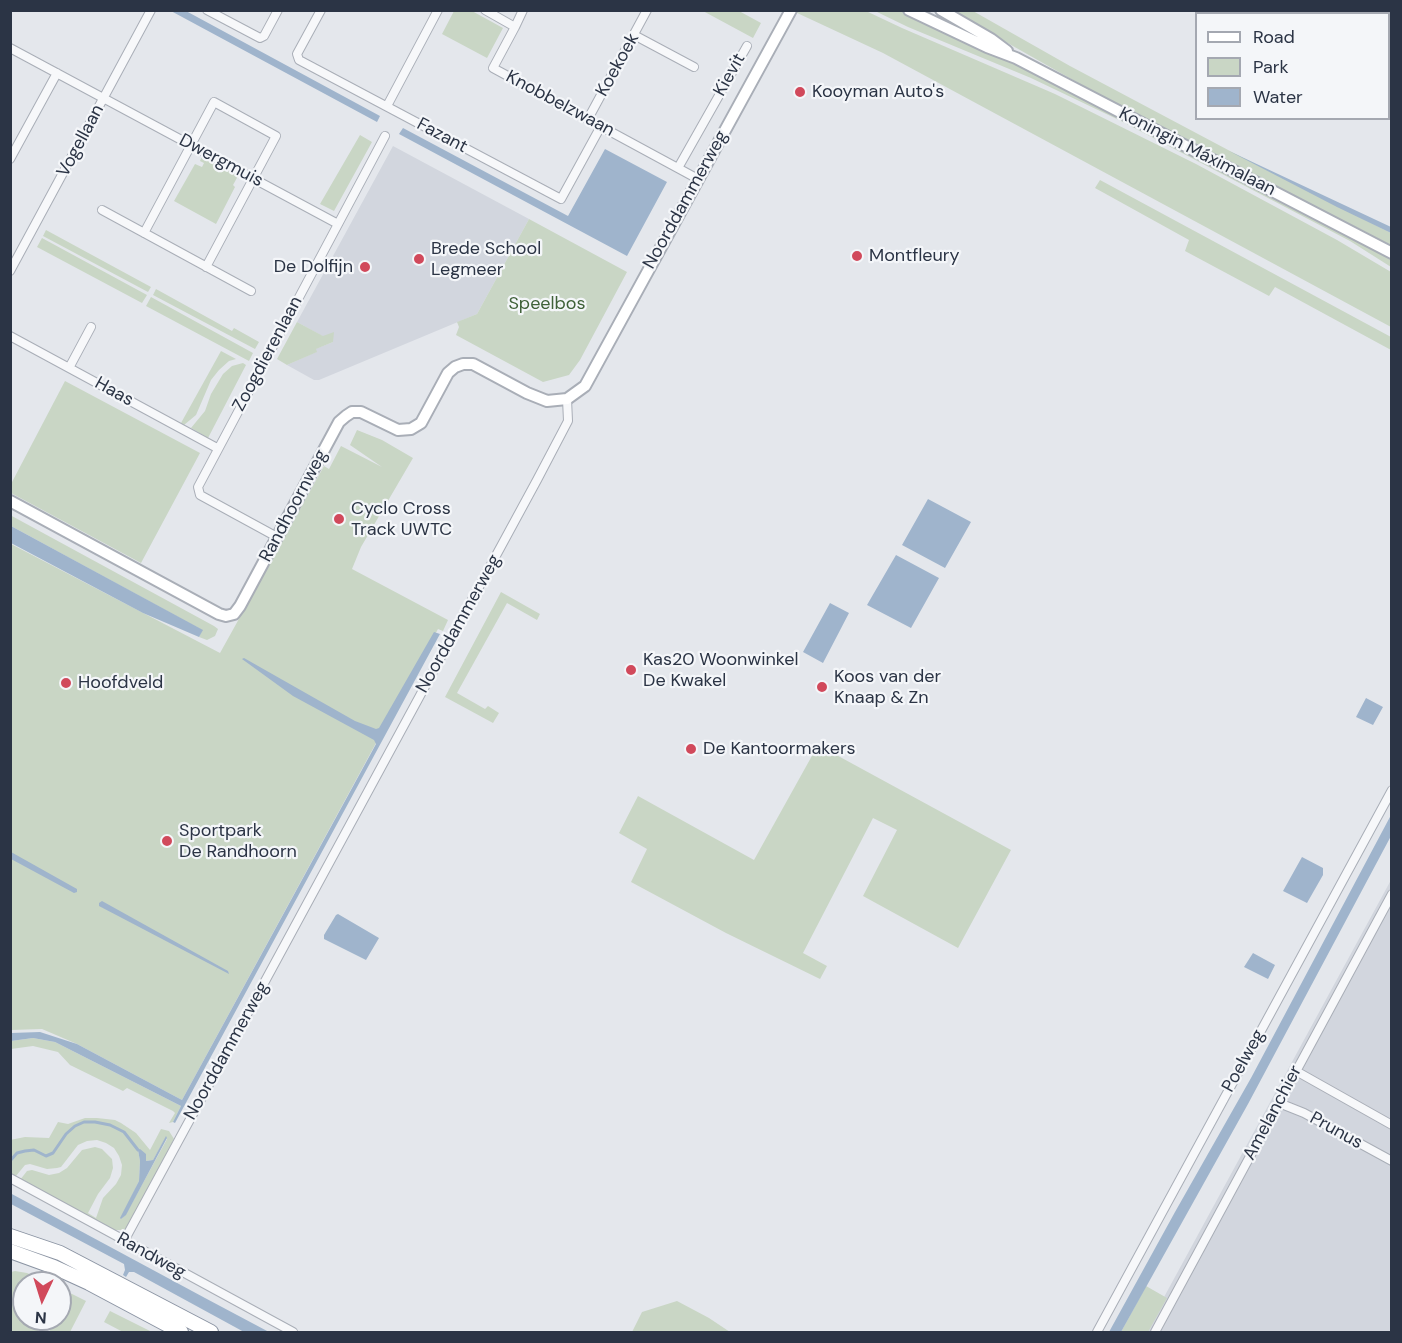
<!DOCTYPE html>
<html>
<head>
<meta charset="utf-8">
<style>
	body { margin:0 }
	#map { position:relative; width:1402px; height:1343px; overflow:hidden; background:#e4e7ec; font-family:"DM Sans",sans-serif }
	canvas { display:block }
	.frame { position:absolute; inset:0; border:12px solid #2b3445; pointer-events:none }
	.legend { position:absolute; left:1195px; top:12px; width:195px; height:108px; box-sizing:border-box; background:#f4f6f9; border:2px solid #a4a8b1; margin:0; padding:8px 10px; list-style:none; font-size:18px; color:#2b3445 }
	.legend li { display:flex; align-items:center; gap:12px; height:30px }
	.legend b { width:30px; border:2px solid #a4a8b1 }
	.north { position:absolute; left:12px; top:1271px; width:60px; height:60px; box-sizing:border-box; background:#f4f6f9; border:2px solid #a4a8b1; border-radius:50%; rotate:184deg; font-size:16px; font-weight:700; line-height:24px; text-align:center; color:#2b3445 }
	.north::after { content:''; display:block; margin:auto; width:21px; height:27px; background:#d1495b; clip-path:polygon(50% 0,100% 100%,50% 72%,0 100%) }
</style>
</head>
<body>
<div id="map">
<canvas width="1402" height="1343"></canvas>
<div class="frame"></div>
<ul class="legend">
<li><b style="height:8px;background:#fff"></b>Road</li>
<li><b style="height:16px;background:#c9d6c5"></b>Park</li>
<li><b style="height:16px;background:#9fb4cc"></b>Water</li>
</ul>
<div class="north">N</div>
</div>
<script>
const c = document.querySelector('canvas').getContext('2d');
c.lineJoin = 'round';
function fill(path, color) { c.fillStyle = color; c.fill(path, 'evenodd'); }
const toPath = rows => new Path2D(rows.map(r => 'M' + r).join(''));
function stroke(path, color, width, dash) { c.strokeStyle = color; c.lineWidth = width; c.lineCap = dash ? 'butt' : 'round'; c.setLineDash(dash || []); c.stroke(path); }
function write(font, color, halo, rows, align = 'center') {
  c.font = font + ' "DM Sans",sans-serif'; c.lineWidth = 4.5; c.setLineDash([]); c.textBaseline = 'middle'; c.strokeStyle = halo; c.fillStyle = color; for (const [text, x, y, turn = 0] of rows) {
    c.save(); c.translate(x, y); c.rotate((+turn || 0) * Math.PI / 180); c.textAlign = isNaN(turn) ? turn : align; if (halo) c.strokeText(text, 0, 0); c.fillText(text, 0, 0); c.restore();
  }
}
const built = toPath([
	[393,146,529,219,477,314,319,380,314,380,287,365,316,352,315,349,333,342,297,322],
	[1391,880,1391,1332,1145,1332]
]);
const green = toPath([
	[796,10,866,11,902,28,1055,94,1196,164,1337,240,1391,272,1391,327,883,53,795,12],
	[454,11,472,11,503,28,487,58,442,34],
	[703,11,739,11,761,23,753,38],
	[875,11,901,11,1039,76,1391,259,1391,267,1350,241,1121,121,1031,78,908,27],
	[951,11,973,11,1070,66,1230,151,1391,233,1391,245,1119,106],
	[360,135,372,142,334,211,320,204],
	[202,156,238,176,233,185,235,187,216,224,174,201,195,164,202,167,204,163,200,161],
	[1100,180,1391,337,1391,350,1275,287,1269,296,1185,251,1189,240,1095,188],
	[529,219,627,272,580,360,569,375,543,382,456,335,459,327,457,322,477,314],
	[46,230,151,287,148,292,43,236],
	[42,238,147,295,142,303,37,247],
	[156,289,232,331,234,328,259,342,255,349,153,295],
	[151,297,253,353,249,361,146,306],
	[297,322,323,336,334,332,333,342,316,349,317,352,287,365,277,359],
	[221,351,236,359,229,361,219,370,211,380,196,415,184,425,181,423],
	[243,363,246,365,208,438,191,428,205,411,211,394,223,374,232,366],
	[65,381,200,453,141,563,11,493,11,484],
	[357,430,382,440,413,458,361,547,352,569,448,620,443,631,438,629,182,1100,77,1044,42,1029,11,1030,11,544,220,653,324,466,329,469,341,446,382,467,350,445],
	[10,515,214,626,218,629,215,636,207,640,199,637,202,630,11,526],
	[501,592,540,614,537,620,507,603,457,693,485,709,488,706,499,713,493,723,445,697],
	[818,745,1011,850,958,948,863,896,897,830,873,818,803,953,827,966,820,979,726,933,631,882,647,849,619,833,638,796,754,860],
	[33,1038,55,1042,181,1106,173,1122,169,1123,175,1113,173,1111,127,1088,123,1091,70,1065,58,1052,33,1046,11,1049,11,1041],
	[85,1118,97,1118,115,1120,121,1123,136,1133,150,1150,161,1129,169,1131,174,1139,128,1227,123,1230,112,1230,20,1180,27,1171,32,1170,49,1175,59,1173,67,1168,82,1150,95,1147,102,1149,112,1159,113,1168,110,1178,98,1194,88,1213,96,1218,103,1198,116,1184,121,1175,122,1165,119,1156,114,1148,106,1143,97,1140,87,1141,78,1145,61,1167,57,1168,47,1169,30,1164,25,1165,16,1176,11,1175,10,1140,25,1137,49,1138,58,1122,68,1124],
	[166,1137,167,1139,126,1214,121,1219,139,1181,140,1161,138,1150,146,1161,153,1160],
	[15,1271,27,1273,50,1283,24,1283,24,1319,48,1319,37,1332,11,1332,11,1272],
	[1146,1286,1167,1298,1148,1332,1121,1332],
	[60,1288,86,1301,70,1332,49,1332,56,1319,60,1319,60,1306,65,1293],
	[677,1301,709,1318,730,1332,632,1332,642,1312],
	[110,1311,152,1332,123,1332,104,1322]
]);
const water = toPath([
	[171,11,186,11,380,116,377,122],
	[403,128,568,216,605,149,667,182,627,256,399,134],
	[1229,151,1391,227,1391,233,1337,207],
	[928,499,971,522,945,568,902,545],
	[11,526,203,630,199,637,143,613,11,543],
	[896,555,939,578,911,628,867,605],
	[830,603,849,613,823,663,803,652],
	[434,632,440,634,175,1123,173,1122,181,1106,55,1042,33,1038,11,1041,11,1033,40,1032,77,1044,182,1100,376,744,374,740,293,696,242,659,244,658,355,721,376,729,379,728],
	[1366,698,1383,707,1373,725,1356,717],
	[1391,815,1391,836,1248,1104,1121,1332,1109,1332,1175,1212,1251,1078],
	[11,852,77,889,77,892,74,893,11,859],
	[1302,857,1323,868,1323,875,1307,903,1283,891],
	[102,901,228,971,229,974,99,906,99,903],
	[338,914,379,938,366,960,324,939,324,935,336,915],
	[1253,953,1275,965,1268,979,1244,967],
	[166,1136,167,1138,126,1215,121,1219,120,1218,139,1181,140,1161,138,1150,140,1149,146,1154,146,1161,153,1160],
	[10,1193,205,1298,269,1332,244,1332,134,1272,129,1272,126,1277,123,1275,125,1270,124,1264,11,1204]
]);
const stream = toPath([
	[10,1161,17,1153,25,1151,34,1150,46,1156,53,1153,66,1134,75,1126,84,1122,95,1122,110,1125,124,1132,138,1150]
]);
const street = toPath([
	[207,10,260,38,264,36,278,10],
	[321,10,297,54,299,60,561,199,601,126],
	[485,10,515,27,493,68,698,179],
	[515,27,523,10],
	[634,35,694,67],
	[10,48,338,224],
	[387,106,438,10],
	[588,119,647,10],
	[10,159,57,73],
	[678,168,747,46],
	[102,210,251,291],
	[144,233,214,102,276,136,206,267],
	[10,271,151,10],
	[10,336,217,448],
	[69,368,91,327],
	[277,537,200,495,198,487,385,136],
	[1296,1071,1392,1125],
	[1279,1103,1304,1113,1392,1161],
	[10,1178,293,1332],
	[124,1241,537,480,568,421,567,399],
	[1097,1332,1392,790],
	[1155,1332,1392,894]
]);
const secondary = toPath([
	[909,10,987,47,1016,58,1392,253],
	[941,10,991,39,1007,51],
	[10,501,219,614,226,616,234,614,240,606,339,422,346,416,352,412,361,412,398,430,411,429,421,423,448,373,455,367,463,364,473,364,527,393,547,401,567,399,585,386,791,10]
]);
const highway = toPath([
	[10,1236,60,1253,211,1332],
	[10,1251,54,1267,89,1283,181,1332]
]);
const markers = [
	[800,92,6,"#d1495b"],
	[857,256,6,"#d1495b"],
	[419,259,6,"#d1495b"],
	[365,267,6,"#d1495b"],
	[339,519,6,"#d1495b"],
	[631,670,6,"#d1495b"],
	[66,683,6,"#d1495b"],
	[822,687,6,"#d1495b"],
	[691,749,6,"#d1495b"],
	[167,841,6,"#d1495b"]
];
const streetNames = [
	["Koekoek",618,65,-61],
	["Kievit",730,75,-61],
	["Knobbelzwaan",560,104,28],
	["Fazant",442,136,28],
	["Vogellaan",81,141,-62],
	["Koningin Máximalaan",1197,152,27],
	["Dwergmuis",221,161,28],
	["Noorddammerweg",686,200,-61],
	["Zoogdierenlaan",268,354,-62],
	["Haas",114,392,29],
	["Randhoornweg",294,506,-62],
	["Noorddammerweg",459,624,-61],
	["Noorddammerweg",227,1051,-61],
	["Poelweg",1244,1061,-61],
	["Amelanchier",1273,1113,-62],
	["Prunus",1336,1131,29],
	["Randweg",151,1256,29]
];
const poiNames = [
	["Kooyman Auto's",812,92],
	["Brede School",431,249],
	["Legmeer",431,270],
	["Montfleury",869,256],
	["De Dolfijn",353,267,"right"],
	["Cyclo Cross",351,509],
	["Track UWTC",351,530],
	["Kas20 Woonwinkel",643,660],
	["De Kwakel",643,681],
	["Koos van der",834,677],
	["Knaap & Zn",834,698],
	["Hoofdveld",78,683],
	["De Kantoormakers",703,749],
	["Sportpark",179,831],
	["De Randhoorn",179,852]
];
const parkNames = [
	["Speelbos",547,304]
];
fill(built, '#d2d6de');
fill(green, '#c9d6c5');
fill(water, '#9fb4cc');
stroke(stream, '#9fb4cc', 3);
stroke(street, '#a9aeb7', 10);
stroke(secondary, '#a9aeb7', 14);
stroke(highway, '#8b94a3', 16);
stroke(street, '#f7f8fa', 8);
stroke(secondary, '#fff', 10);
stroke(highway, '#fff', 14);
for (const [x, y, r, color] of markers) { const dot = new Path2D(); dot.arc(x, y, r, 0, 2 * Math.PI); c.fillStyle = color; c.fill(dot); stroke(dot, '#f4f6f9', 2); }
write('18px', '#2b3445', '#f4f6f9', streetNames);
write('18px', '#2b3445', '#f4f6f9', poiNames, 'left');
write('18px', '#3f6138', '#f4f6f9', parkNames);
</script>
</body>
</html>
